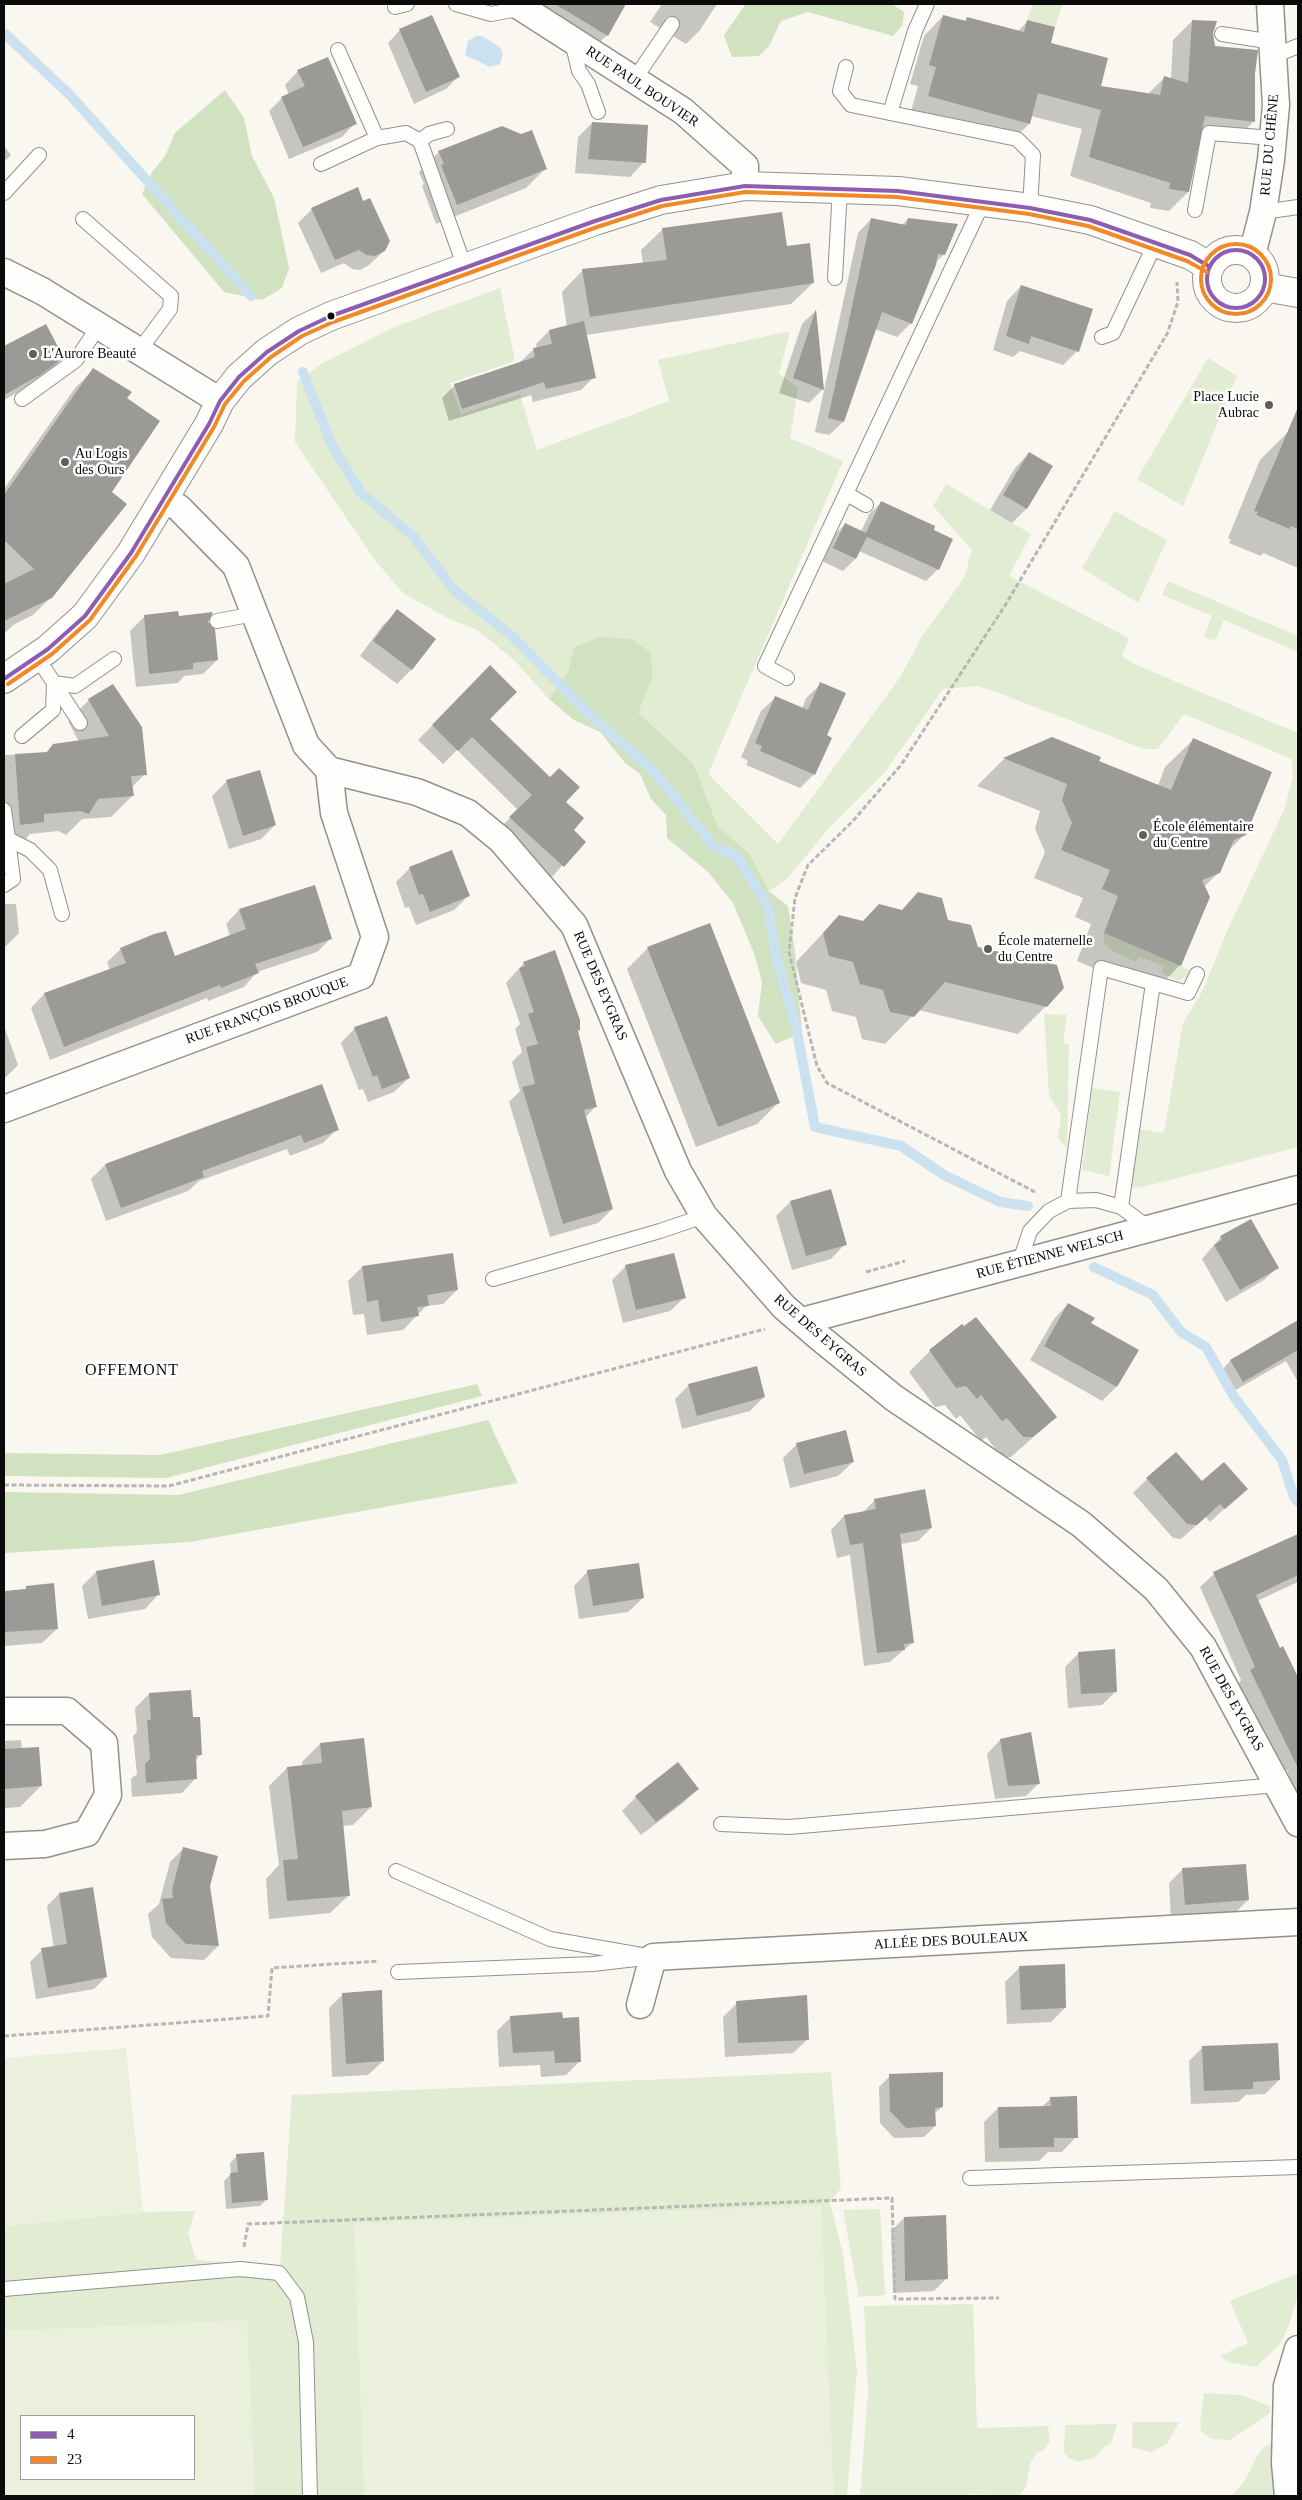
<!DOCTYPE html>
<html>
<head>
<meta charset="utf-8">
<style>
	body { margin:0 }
	#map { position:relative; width:1302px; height:2500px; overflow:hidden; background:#f9f7f0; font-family:"Times New Roman",serif }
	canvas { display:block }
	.frame { position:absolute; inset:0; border:5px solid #0b0b0b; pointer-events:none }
	.legend { position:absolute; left:20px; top:2415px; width:175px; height:65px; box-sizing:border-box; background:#fff; border:1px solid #9d9d9d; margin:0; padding:6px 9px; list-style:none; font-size:15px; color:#0b0b0b }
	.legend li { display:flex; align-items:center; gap:10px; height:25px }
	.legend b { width:25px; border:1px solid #9d9d9d }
</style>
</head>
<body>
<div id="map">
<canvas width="1302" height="2500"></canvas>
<div class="frame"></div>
<ul class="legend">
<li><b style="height:6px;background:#8d5daf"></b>4</li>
<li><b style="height:6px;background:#f38926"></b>23</li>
</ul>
</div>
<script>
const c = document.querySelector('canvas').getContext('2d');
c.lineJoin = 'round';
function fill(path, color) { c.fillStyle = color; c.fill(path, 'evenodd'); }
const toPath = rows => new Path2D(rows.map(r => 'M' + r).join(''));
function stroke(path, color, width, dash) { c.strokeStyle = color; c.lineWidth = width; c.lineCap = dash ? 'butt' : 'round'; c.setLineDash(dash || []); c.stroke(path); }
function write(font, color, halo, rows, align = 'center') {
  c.font = font + ' "Times New Roman",serif'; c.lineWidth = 5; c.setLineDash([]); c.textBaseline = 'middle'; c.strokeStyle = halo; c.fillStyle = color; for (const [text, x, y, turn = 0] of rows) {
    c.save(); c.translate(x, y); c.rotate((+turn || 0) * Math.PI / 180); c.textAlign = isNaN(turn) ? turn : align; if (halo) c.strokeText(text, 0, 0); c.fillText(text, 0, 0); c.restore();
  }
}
const green = toPath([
	[1033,4,1063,4,1055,27,1027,20],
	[500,288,515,361,450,383,461,414,520,394,537,450,669,401,658,360,790,331,779,373,798,388,790,438,843,461,708,774,778,844,901,676,921,638,964,578,972,550,933,506,946,484,1031,534,1009,576,1129,638,1122,656,1134,664,1298,733,1298,1147,1147,1186,1134,1188,1128,1183,1139,1129,1164,1133,1183,1023,1203,990,1228,929,1284,810,1293,777,1292,759,1184,714,1158,749,1144,749,991,690,977,686,943,689,886,771,829,828,788,878,769,891,749,853,718,827,694,764,637,713,653,676,574,647,568,672,549,699,514,660,476,629,451,620,403,593,374,559,295,442,297,382,321,364,394,327],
	[1208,358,1237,376,1183,506,1137,479],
	[1115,511,1167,540,1138,603,1082,568],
	[1168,581,1298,636,1298,652,1224,620,1215,641,1204,637,1212,616,1162,595],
	[1104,933,1181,966,1191,971,1188,976,1178,981,1162,973,1164,966,1139,957,1136,962,1113,951,1104,944],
	[1044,1014,1067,1015,1063,1043,1069,1044,1067,1148,1058,1138,1061,1115,1049,1096],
	[1092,1088,1120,1092,1109,1176,1082,1170],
	[831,2072,841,2188,830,2202,843,2254,857,2370,847,2496,4,2496,4,2226,143,2212,195,2211,188,2233,196,2260,280,2266,292,2095],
	[21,2416,194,2416,194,2479,21,2479],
	[880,2209,885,2295,859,2297,843,2210],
	[1298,2273,1298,2293,1289,2325,1280,2344,1256,2367,1227,2362,1220,2356,1248,2343,1230,2301],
	[973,2304,977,2428,1048,2426,1050,2440,1045,2450,1037,2452,1030,2464,1027,2485,1019,2496,971,2494,966,2496,860,2496,868,2393,864,2306],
	[1204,2393,1241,2395,1270,2406,1270,2413,1230,2440,1212,2439,1201,2431,1200,2423],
	[1133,2422,1179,2422,1167,2444,1151,2452,1132,2447],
	[1117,2424,1111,2444,1104,2447,1096,2457,1078,2462,1069,2458,1064,2453,1065,2425],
	[1277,2441,1280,2496,1231,2496,1244,2482,1258,2455,1264,2447]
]);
const forest = toPath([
	[746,4,892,4,904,12,902,26,893,36,808,12,781,21,769,46,759,56,732,57,724,35],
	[225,90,244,118,252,156,274,198,289,268,282,288,262,300,224,292,142,194,152,172,165,156,175,133],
	[600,637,631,639,650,652,653,676,638,713,694,764,718,827,749,853,769,891,788,906,795,952,802,1033,776,1044,758,1016,762,982,754,953,733,903,708,872,667,838,666,815,651,799,640,774,625,763,600,732,574,720,549,699,568,672,574,647],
	[477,1384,482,1396,166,1478,4,1476,4,1453,160,1455],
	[488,1420,518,1483,190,1542,4,1553,4,1492,178,1495]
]);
const pitch = toPath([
	[126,2048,143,2212,4,2226,4,2058],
	[821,2205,834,2496,364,2496,354,2223],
	[247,2320,255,2496,4,2496,4,2331],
	[21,2416,194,2416,194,2479,21,2479]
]);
const water = toPath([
	[476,36,482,36,500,47,503,54,500,64,490,67,465,55,468,41]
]);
const shadow = toPath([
	[518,4,625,4,607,35,593,49],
	[662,4,717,4,700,30,686,44,650,22],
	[943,16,964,22,967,18,1018,31,1028,21,1049,44,1099,87,1148,94,1164,78,1171,79,1173,40,1192,21,1212,33,1214,47,1254,74,1254,121,1235,141,1200,137,1188,192,1169,211,1150,208,1151,203,1070,176,1082,129,1031,116,1029,124,1009,143,910,115,918,86,910,84,924,36],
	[400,30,458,77,446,89,414,104,388,43],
	[298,71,355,123,342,137,289,159,269,111,282,98,289,95,285,85],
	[592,123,644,162,630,177,575,173,578,137],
	[521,135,546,168,526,188,436,224,422,186,424,184,419,172,439,152],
	[4,146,11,155,4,162],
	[312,209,384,251,369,265,360,270,352,269,344,263,321,273,298,223],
	[871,219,902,225,908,219,944,254,935,263,911,323,897,337,875,329,843,422,829,435,815,432,858,233],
	[663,229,786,247,813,283,791,304,586,335,594,377,581,390,533,402,531,395,449,421,442,398,455,385,520,362,534,349,537,348,536,344,549,331,567,327,562,292,583,270,643,263,641,250],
	[1021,286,1077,351,1063,365,1020,351,1013,357,993,350,1007,301],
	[815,311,823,389,809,403,779,393,802,324],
	[45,325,63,357,49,372,24,389,4,400,4,348],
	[93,370,126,398,111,492,51,597,33,615,13,625,4,634,4,489,75,388],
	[1288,432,1298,436,1298,568,1263,553,1261,556,1229,543,1231,540,1228,538,1260,460],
	[1029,453,1026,509,1012,523,990,510,1015,468],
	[882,502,938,569,926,581,859,551,855,559,843,571,822,561,833,537,845,524,861,532,869,514],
	[398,611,411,670,397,684,360,656,383,625],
	[145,616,179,617,207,622,217,660,203,674,184,676,178,683,136,687,130,631],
	[490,667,488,719,564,802,572,830,584,842,549,880,496,832,518,810,457,750,443,764,418,740],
	[821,684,825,736,814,774,800,788,746,765,748,761,741,757,761,711,776,697,802,709,806,698],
	[89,700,145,774,131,788,133,795,111,817,82,819,66,835,58,831,30,834,22,843,4,845,4,755,45,754,53,745,79,742,68,721],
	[1052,738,1097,762,1158,786,1165,767,1193,740,1244,835,1228,851,1219,872,1204,887,1180,965,1153,993,1077,961,1091,924,1075,917,1083,898,1034,878,1045,852,1035,829,1040,811,977,786,1004,759],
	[227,781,275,825,261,839,229,849,212,796],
	[410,868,468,896,454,910,416,925,409,907,405,908,396,882],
	[314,886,331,938,317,952,257,972,244,987,208,1001,207,998,50,1060,31,1008,44,994,110,970,107,962,121,949,174,958,230,936,226,924,239,910],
	[4,904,16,904,19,933,4,948],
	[901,911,947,921,1046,1006,1018,1034,918,1010,885,1044,862,1039,856,1017,832,1011,826,990,801,983,796,962,839,916,863,922],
	[648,948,778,1103,757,1124,696,1147,627,969],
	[524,963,576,1032,596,1106,585,1118,612,1209,598,1223,550,1237,509,1102,520,1091,512,1062,522,1052,515,1029,520,1024,506,983],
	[4,1026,18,1065,4,1079],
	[355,1028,409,1078,394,1092,368,1102,363,1089,359,1090,341,1043],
	[337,1129,323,1143,290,1156,287,1149,199,1181,188,1191,106,1221,91,1179,105,1165],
	[790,1202,845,1244,831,1259,792,1270,776,1216],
	[1221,1237,1277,1268,1264,1280,1226,1302,1202,1259],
	[452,1254,457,1290,443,1304,426,1306,403,1330,367,1335,364,1314,353,1315,348,1281,362,1267],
	[626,1266,684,1298,670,1311,623,1323,612,1280],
	[1068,1304,1089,1324,1116,1387,1102,1401,1030,1360,1054,1319],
	[1298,1322,1298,1382,1286,1361,1232,1392,1220,1372,1231,1360],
	[962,1326,1056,1417,1011,1457,1002,1457,986,1437,981,1441,960,1415,956,1419,945,1405,935,1407,909,1372,930,1351],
	[689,1385,764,1397,750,1411,682,1429,675,1399],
	[797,1444,853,1462,838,1476,790,1488,783,1458],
	[1147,1479,1246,1489,1210,1522,1206,1517,1181,1539,1173,1538,1133,1493],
	[875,1500,931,1528,918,1541,900,1544,913,1642,890,1662,864,1666,850,1555,837,1558,831,1530,844,1516,862,1513],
	[1298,1535,1298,1582,1257,1601,1280,1649,1282,1648,1298,1680,1298,1812,1287,1770,1280,1773,1237,1685,1241,1680,1200,1587,1214,1574],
	[588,1571,643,1598,628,1612,579,1619,574,1586],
	[96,1572,159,1594,145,1609,88,1619,82,1586],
	[52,1585,57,1629,42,1643,4,1646,4,1592],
	[1079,1653,1116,1691,1102,1705,1068,1708,1065,1667],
	[149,1694,192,1719,201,1754,195,1761,196,1778,182,1793,132,1797,131,1779,137,1774,133,1736,137,1732,135,1708],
	[21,1740,22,1749,41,1786,20,1807,6,1808,4,1811,4,1741],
	[1000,1740,1039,1783,1026,1796,995,1799,987,1754],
	[320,1744,371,1807,353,1825,342,1826,348,1896,330,1913,269,1919,266,1879,279,1865,269,1786,287,1768,303,1767,302,1762],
	[697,1789,683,1803,641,1835,622,1811,636,1797],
	[184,1848,208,1886,218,1946,204,1960,171,1958,152,1937,148,1914,159,1904,170,1862],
	[1183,1869,1248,1900,1234,1914,1171,1918,1169,1883],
	[59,1894,106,1977,94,1989,36,1999,30,1962,42,1950,54,1948,47,1906],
	[1019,1968,1065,2008,1051,2022,1007,2024,1005,1982],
	[343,1994,383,2061,368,2075,332,2077,329,2008],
	[737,2003,808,2039,793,2053,725,2057,723,2017],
	[511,2017,580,2061,566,2075,541,2077,540,2065,499,2067,497,2031],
	[1202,2048,1279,2080,1265,2094,1246,2095,1238,2102,1191,2104,1189,2061],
	[890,2076,942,2107,934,2114,935,2126,924,2137,894,2138,880,2123,879,2087],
	[1051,2098,1076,2137,1062,2152,1048,2152,1039,2161,985,2162,984,2122,998,2108,1042,2107],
	[237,2156,267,2199,260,2206,226,2209,224,2181,231,2174,230,2163],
	[904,2218,947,2278,934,2291,893,2293,891,2231]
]);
const stream = toPath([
	[4,33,69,94,251,296],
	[303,372,332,445,361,493,413,536,455,591,513,637,593,718,654,771,715,848,737,856,768,906,776,956,796,1027,815,1127,901,1146,944,1175,1000,1202,1028,1206],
	[1094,1267,1153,1295,1181,1332,1206,1347,1234,1397,1282,1460,1294,1497,1298,1502]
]);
const building = toPath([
	[555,4,626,4,608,36],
	[432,15,460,77,426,92,399,29],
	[943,15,966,21,967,17,1024,32,1027,20,1055,27,1051,43,1108,58,1101,86,1160,95,1164,76,1188,83,1192,20,1217,21,1213,33,1215,46,1258,50,1255,74,1255,122,1205,116,1189,192,1169,189,1170,183,1089,157,1101,110,1038,93,1030,124,928,96,936,67,929,65],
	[328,57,357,124,303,147,281,97,305,86,297,70],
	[592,122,648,125,646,163,588,159],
	[502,126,521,134,532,130,547,169,457,205,441,165,444,164,438,151],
	[358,187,363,201,370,198,390,241,385,251,375,256,366,255,359,250,335,260,311,208],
	[782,212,787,246,810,243,814,283,590,317,582,269,667,260,662,228],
	[871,218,906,225,908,218,958,224,945,255,938,254,936,265,912,324,882,312,844,422,828,418],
	[1021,285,1093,309,1079,352,1031,336,1029,344,1006,336],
	[816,309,824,390,793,378],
	[584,321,596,378,546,389,544,382,462,409,454,384,535,357,533,348,552,344,549,330],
	[46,324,64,358,40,375,4,395,4,346],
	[93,368,132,392,127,398,160,421,112,492,127,504,52,598,4,621,4,584,34,569,4,540,4,495],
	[1298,407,1298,529,1291,526,1290,529,1256,515,1258,512,1254,511],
	[1029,452,1053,466,1027,509,1003,495],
	[881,501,935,526,934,530,953,539,939,570,867,537,856,559,833,548,845,523,866,533],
	[397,609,436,639,412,670,373,641],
	[178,611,179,616,213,612,208,622,215,629,218,660,193,663,193,669,149,674,144,615],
	[490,665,517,692,490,719,550,777,559,768,580,787,566,802,584,818,574,830,586,842,564,867,509,817,532,795,472,737,458,751,432,725],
	[820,682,846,693,827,735,832,738,815,775,760,751,762,746,755,743,775,696,808,710],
	[113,684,142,727,147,775,131,776,134,796,98,799,89,814,80,811,44,814,44,822,20,825,15,754,47,752,53,744,109,736,88,699],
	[1052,737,1101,757,1099,761,1171,790,1193,738,1272,772,1246,835,1234,840,1220,873,1202,880,1210,897,1181,966,1104,933,1118,896,1102,889,1110,870,1061,850,1072,823,1062,800,1067,784,1003,758],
	[260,770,276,825,243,836,226,780],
	[452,850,470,896,430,912,423,894,419,895,409,867],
	[315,885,332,939,255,964,259,973,221,988,220,985,64,1047,44,993,126,963,120,948,154,934,166,931,175,956,246,929,239,909],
	[918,892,942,898,948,920,971,925,978,947,1057,965,1064,988,1047,1007,945,982,914,1017,890,1012,883,990,860,984,853,962,829,956,823,933,839,915,863,921,879,904,902,910],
	[710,923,780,1103,718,1127,647,947],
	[555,950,580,1020,580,1030,578,1031,597,1107,584,1110,613,1209,563,1224,522,1087,535,1084,526,1047,538,1044,528,1014,534,1012,519,968,525,966,523,962],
	[387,1016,410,1078,382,1089,377,1075,373,1077,354,1027],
	[322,1084,339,1130,304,1143,301,1135,202,1171,204,1177,121,1208,105,1164],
	[831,1189,847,1245,806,1256,790,1201],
	[1251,1219,1279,1268,1240,1290,1214,1245,1222,1240,1220,1236],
	[453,1253,458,1290,427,1295,429,1306,417,1307,419,1316,381,1322,378,1300,367,1302,362,1266],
	[674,1253,686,1298,636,1310,625,1265],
	[1068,1303,1095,1318,1091,1323,1139,1350,1117,1387,1044,1346],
	[976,1317,1057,1417,1033,1437,1023,1437,1007,1418,1002,1421,981,1395,977,1399,966,1386,956,1388,929,1350,962,1324,964,1326],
	[1298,1320,1298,1350,1243,1382,1230,1360],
	[757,1366,765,1397,697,1416,688,1384],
	[846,1430,854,1462,804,1474,796,1443],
	[1176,1452,1202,1481,1224,1462,1248,1489,1225,1509,1220,1504,1197,1525,1187,1524,1146,1478],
	[925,1489,932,1528,900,1534,914,1643,904,1644,905,1650,877,1653,863,1543,850,1545,844,1515,876,1509,874,1499],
	[1298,1534,1298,1575,1256,1595,1280,1648,1283,1646,1298,1677,1298,1768,1250,1670,1255,1667,1213,1572],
	[154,1560,160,1595,102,1606,96,1571],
	[639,1563,644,1598,593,1606,587,1570],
	[54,1583,58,1629,4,1632,4,1591,26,1589,26,1586],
	[1115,1649,1117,1692,1081,1694,1078,1652],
	[191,1690,193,1717,200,1717,202,1755,196,1755,197,1779,146,1783,145,1764,150,1759,147,1720,151,1720,149,1693],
	[1031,1732,1040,1784,1008,1786,1000,1739],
	[364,1738,372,1807,342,1811,350,1896,287,1901,283,1860,298,1859,287,1767,322,1763,320,1743],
	[39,1747,42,1786,4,1789,4,1749],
	[678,1762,699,1789,656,1822,635,1796],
	[183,1847,218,1856,210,1886,219,1946,186,1944,166,1923,162,1899,173,1898,172,1890],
	[1246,1864,1249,1900,1185,1905,1182,1868],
	[93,1887,107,1977,48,1988,41,1948,67,1944,59,1893],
	[1065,1964,1066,2008,1021,2010,1019,1966],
	[382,1990,384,2061,346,2064,342,1993],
	[807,1995,809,2040,738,2043,736,2001],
	[562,2012,563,2018,579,2017,581,2062,555,2063,554,2051,513,2053,510,2016],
	[1278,2043,1280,2080,1253,2082,1253,2089,1204,2091,1202,2046],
	[943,2072,943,2107,935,2108,936,2126,906,2128,890,2111,889,2074],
	[1077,2096,1078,2138,1054,2138,1054,2147,999,2148,998,2107,1051,2106,1050,2097],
	[264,2152,268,2200,232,2203,230,2173,238,2172,236,2154],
	[946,2215,948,2279,905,2281,904,2217]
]);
const path = toPath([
	[1035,1192,827,1083,817,1066,789,952,795,898,808,865,852,822,901,765,1006,604,1167,334,1178,302,1177,282],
	[866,1272,905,1261],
	[4,1485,169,1486,765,1329],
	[4,2036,268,2016,272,1968,379,1961],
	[244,2247,248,2224,892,2198,895,2299,999,2298]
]);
const service = toPath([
	[456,4,491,14,523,8],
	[395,7,407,4],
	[1222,34,1273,42],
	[572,41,579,71,588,84,598,112],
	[338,50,377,138],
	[1274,56,1298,46],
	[846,67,840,91,851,105,1017,139,1033,155,1030,208],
	[634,80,672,24],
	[890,113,915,31,927,4],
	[420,141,429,134,447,129],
	[321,164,377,138,406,133,420,141,465,268],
	[4,193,39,155],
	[1195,210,1209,133,1273,138],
	[1263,212,1298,207],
	[83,219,171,296,170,309,139,351],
	[835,278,840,188],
	[1102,337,1113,333,1156,242],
	[22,399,76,360,99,326],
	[847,494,866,505],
	[217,621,254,614],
	[37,657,80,723],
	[787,678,765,666,983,202],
	[22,736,53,710,54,683,75,686,114,659],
	[4,810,8,839,30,850,50,870,62,914],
	[4,885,13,879,8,839],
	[1068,1201,1101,968,1188,993,1197,974],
	[1121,1207,1153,983],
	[1019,1264,1030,1231,1049,1211,1068,1201,1096,1200,1121,1207,1150,1229],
	[493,1279,660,1231,704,1216],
	[721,1824,789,1827,1278,1785],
	[396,1871,550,1939,653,1957,593,1964,398,1972],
	[970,2178,1298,2167],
	[4,2289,240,2269,279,2273,297,2297,306,2342,310,2496]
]);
const minor = toPath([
	[516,4,683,111,745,166,745,186],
	[1252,255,1263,212,1271,160,1276,105,1270,4],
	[4,272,42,291,220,401],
	[329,770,417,792,468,813,501,840,574,925,678,1171,704,1216,784,1307,820,1338,894,1398,1081,1524,1156,1589,1203,1647,1298,1823],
	[4,1109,361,976,375,937,334,813,329,770,306,745,236,566,179,508,164,498],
	[802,1321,1298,1189],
	[4,1711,67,1711,104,1743,108,1795,87,1833,45,1844,4,1846],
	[640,2005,653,1957,1298,1922],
	[1288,2496,1285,2463,1287,2386,1298,2349]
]);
const tertiary = toPath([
	'1207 279a29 29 0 1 1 58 0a29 29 0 1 1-58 0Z',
	[1264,287,1298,293],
	[4,679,48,649,85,616,131,553,209,424,220,401,239,377,267,352,299,331,331,316,595,221,661,200,745,186,898,191,1030,208,1090,220,1190,255,1210,267]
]);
const bus1 = toPath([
	'1207 279a29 29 0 1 1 58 0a29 29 0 1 1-58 0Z',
	[4,679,48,649,85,616,131,553,209,424,220,401,239,377,267,352,299,331,331,316,595,221,661,200,745,186,898,191,1030,208,1090,220,1190,255,1210,267]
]);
const bus2 = toPath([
	'1201 279a35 35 0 1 1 70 0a35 35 0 1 1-70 0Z',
	[8,684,52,654,90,620,136,556,214,427,225,404,244,381,271,357,302,336,333,322,597,227,662,206,745,192,897,197,1029,214,1088,226,1187,261,1207,272]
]);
const markers = [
	[331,316,4.5,"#0b0b0b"],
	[33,354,5,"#5e5e5b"],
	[1269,405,5,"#5e5e5b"],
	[65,462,5,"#5e5e5b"],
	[1143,835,5,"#5e5e5b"],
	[988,949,5,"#5e5e5b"]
];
const streetNames = [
	["RUE PAUL BOUVIER",642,87,34],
	["RUE DU CHÊNE",1270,145,-85],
	["RUE DES EYGRAS",600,986,67],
	["RUE FRANÇOIS BROUQUE",267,1011,-20],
	["RUE ÉTIENNE WELSCH",1050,1255,-15],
	["RUE DES EYGRAS",820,1336,41],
	["RUE DES EYGRAS",1231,1699,61],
	["ALLÉE DES BOULEAUX",951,1941,-3]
];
const poiNames = [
	["L'Aurore Beauté",43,354],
	["Place Lucie",1259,397,"right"],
	["Aubrac",1259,413,"right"],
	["Au Logis",75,454],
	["des Ours",75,470],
	["École élémentaire",1153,827],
	["du Centre",1153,843],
	["École maternelle",998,941],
	["du Centre",998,957]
];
const quarterNames = [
	["OFFEMONT",132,1371]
];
fill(green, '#e1ecd2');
fill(forest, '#d1e2c1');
fill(pitch, '#ebf0dc');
fill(water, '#cbe1ef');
fill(shadow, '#0003');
stroke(stream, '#cbe1ef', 10);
fill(building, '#9c9a96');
stroke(service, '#92918e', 16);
stroke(minor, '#92918e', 29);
stroke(tertiary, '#92918e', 30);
stroke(path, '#b7b6b5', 3, [5, 2.5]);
stroke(service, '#fefefd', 14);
stroke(minor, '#fefefd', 26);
stroke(tertiary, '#fefefd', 28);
stroke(bus1, '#8d5daf', 4);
stroke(bus2, '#f38926', 4);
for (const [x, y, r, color] of markers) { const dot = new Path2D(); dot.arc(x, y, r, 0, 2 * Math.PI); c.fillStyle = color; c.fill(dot); stroke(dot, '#fff', 2); }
write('14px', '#0b0b0b', '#fff', streetNames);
write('14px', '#0b0b0b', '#fff', poiNames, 'left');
c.letterSpacing = '1px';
write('16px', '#0b0b0b', '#fff', quarterNames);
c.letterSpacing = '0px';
</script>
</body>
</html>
